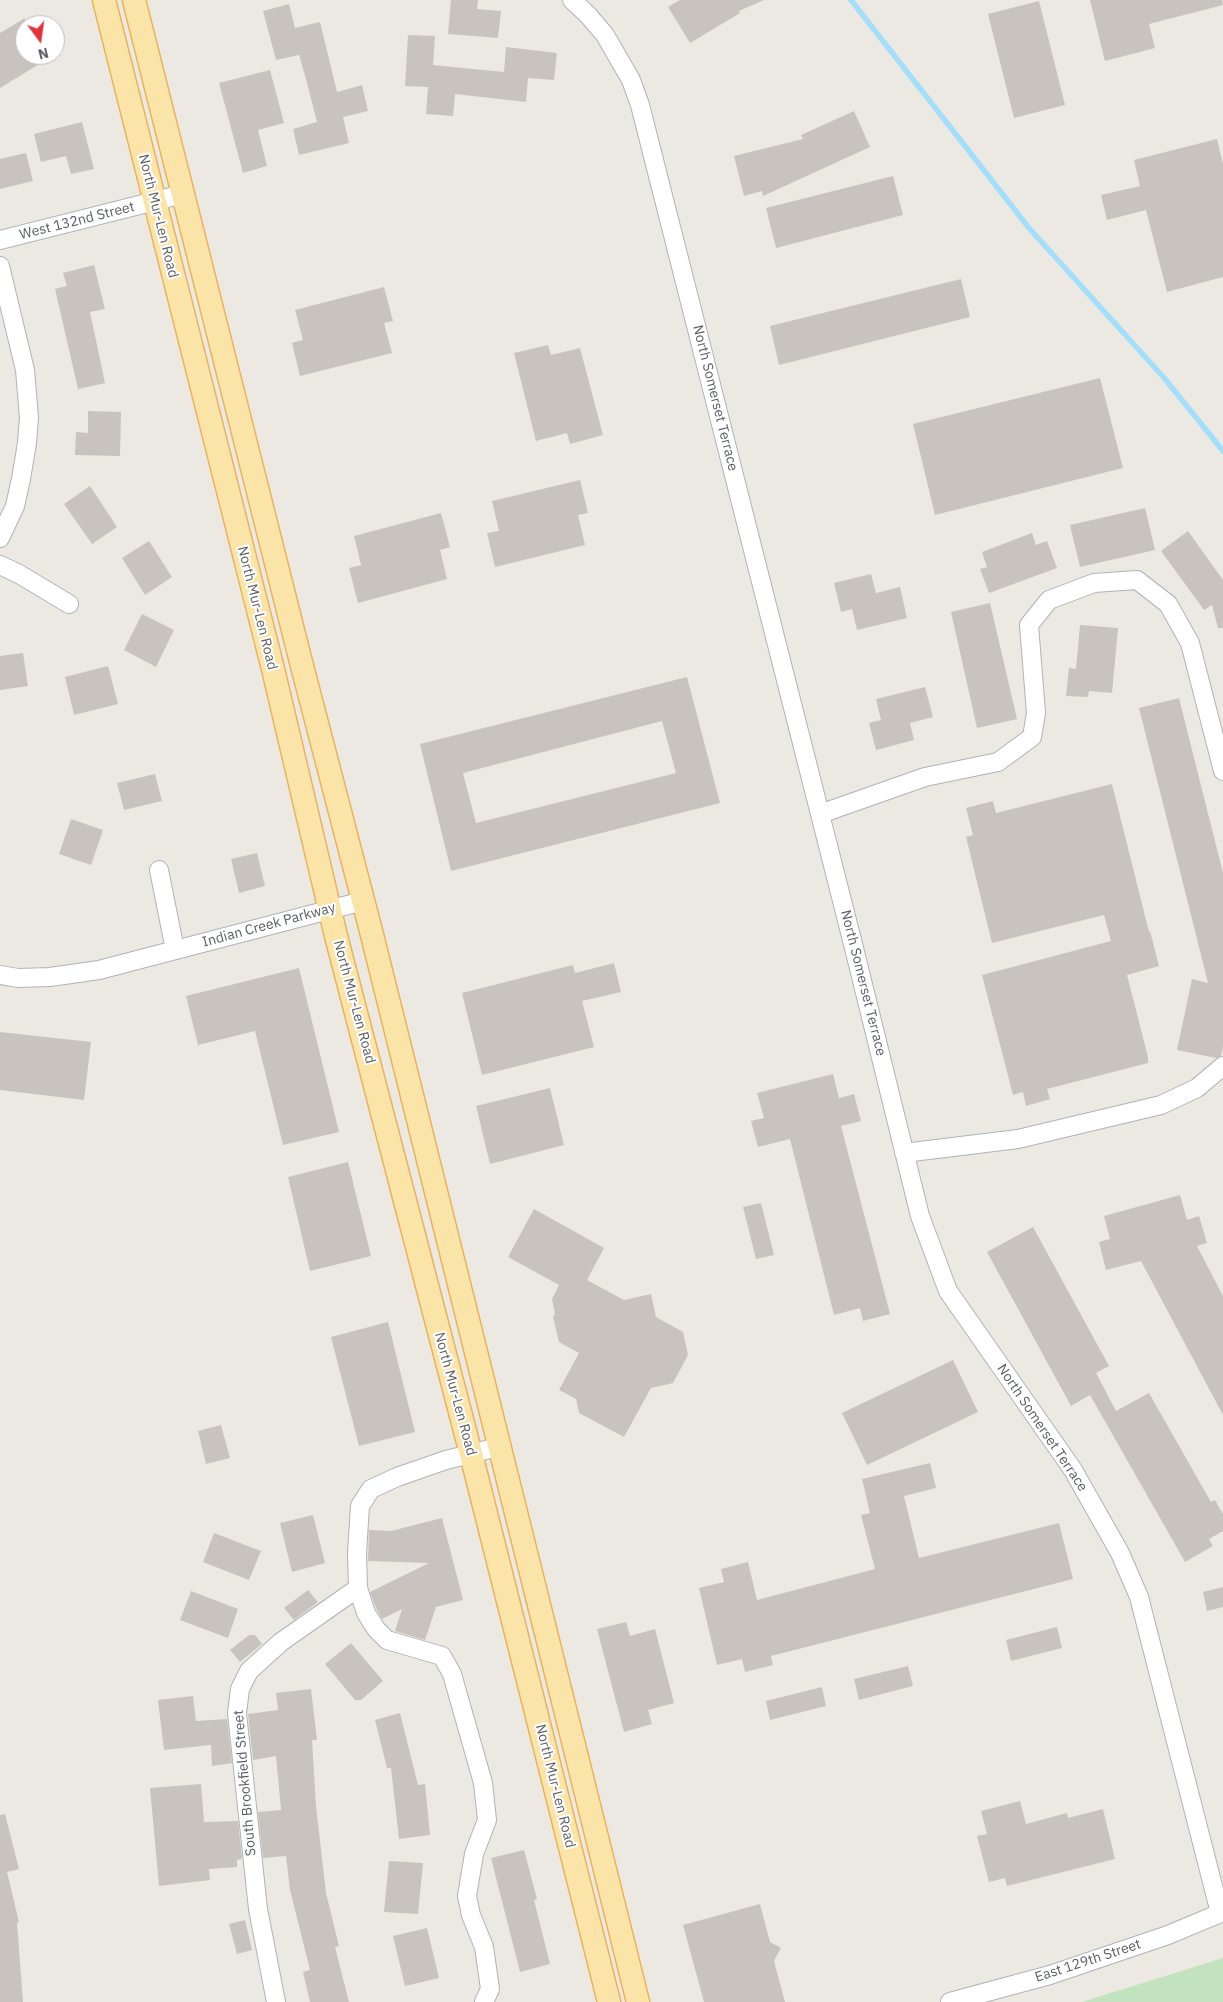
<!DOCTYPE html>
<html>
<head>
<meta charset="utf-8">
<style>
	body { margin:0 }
	#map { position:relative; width:1223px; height:2002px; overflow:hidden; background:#ece9e2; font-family:"IBM Plex Sans",sans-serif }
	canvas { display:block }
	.north { position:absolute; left:15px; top:15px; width:50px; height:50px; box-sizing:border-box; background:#fff; border:1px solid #bdbfc0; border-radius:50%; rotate:166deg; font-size:14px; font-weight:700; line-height:20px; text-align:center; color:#5a5e62 }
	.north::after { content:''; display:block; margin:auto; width:18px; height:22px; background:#e13339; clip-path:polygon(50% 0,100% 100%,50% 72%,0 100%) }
</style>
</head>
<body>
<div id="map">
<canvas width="1223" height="2002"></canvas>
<div class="north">N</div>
</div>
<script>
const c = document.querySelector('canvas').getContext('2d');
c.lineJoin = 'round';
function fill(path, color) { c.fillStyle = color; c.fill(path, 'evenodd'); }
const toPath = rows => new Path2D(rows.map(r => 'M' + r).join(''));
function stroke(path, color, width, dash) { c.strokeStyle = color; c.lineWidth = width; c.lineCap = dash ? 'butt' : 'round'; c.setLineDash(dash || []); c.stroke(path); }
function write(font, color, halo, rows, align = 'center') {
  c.font = font + ' "IBM Plex Sans",sans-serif'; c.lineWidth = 4; c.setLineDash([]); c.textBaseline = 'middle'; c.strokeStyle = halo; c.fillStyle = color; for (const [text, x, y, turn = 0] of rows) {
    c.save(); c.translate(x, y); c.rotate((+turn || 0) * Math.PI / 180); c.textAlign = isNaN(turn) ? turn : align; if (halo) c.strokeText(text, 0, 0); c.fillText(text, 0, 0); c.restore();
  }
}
const green = toPath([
	[1223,1958,1223,2002,1083,2002,1085,2001]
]);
const stream = toPath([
	[851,0,1029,228,1165,379,1223,451]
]);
const building = toPath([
	[451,0,478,0,477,9,501,11,498,38,448,34],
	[680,0,764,0,739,11,740,13,690,43,668,7],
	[1090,0,1222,0,1223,5,1149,24,1155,48,1105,61],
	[1039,1,1065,105,1014,118,988,14],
	[289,4,295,28,320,22,337,92,362,85,368,111,343,117,349,143,299,155,293,129,317,122,306,79,299,55,276,60,263,11],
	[25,18,25,55,54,55,0,88,0,33],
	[408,35,435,36,433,65,504,72,506,47,557,53,554,80,528,78,526,102,455,94,453,116,426,114,428,87,405,86],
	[270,70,284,123,258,130,267,166,243,173,219,83],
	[854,111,870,147,763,196,762,191,744,196,734,156,803,139,801,135],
	[82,122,94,169,71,174,66,156,41,162,34,134],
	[1217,139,1223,164,1223,277,1167,292,1146,210,1107,220,1101,195,1140,186,1134,160],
	[26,153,33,181,0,189,0,159],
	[893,176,903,215,776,248,766,208],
	[94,265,105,309,90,312,105,383,78,389,55,289,67,286,63,273],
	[961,279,970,317,779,365,770,326],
	[384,287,393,321,384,323,392,353,300,376,292,343,303,340,295,310],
	[548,345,551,355,580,348,603,435,570,444,567,433,536,441,514,353],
	[1100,378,1123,468,935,515,913,424],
	[88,411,121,412,120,456,75,455,76,432,88,433],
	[580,480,588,513,578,515,585,545,495,567,487,533,499,531,492,501],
	[90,486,117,527,92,544,64,504],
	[1145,508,1155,550,1080,567,1070,525],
	[441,513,450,547,440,550,447,579,358,603,349,568,361,565,354,536],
	[1188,531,1223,580,1223,628,1218,628,1212,605,1204,610,1161,551],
	[1032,533,1036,545,1047,541,1057,568,989,593,980,569,987,567,982,552],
	[149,541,172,577,145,595,122,558],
	[871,574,876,593,900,587,907,618,857,630,852,609,841,612,834,583],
	[990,603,1017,719,977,728,951,612],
	[142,614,174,630,156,667,124,650],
	[1080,625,1118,628,1112,693,1089,691,1088,697,1066,696,1069,668,1076,669],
	[23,653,28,686,0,690,0,656],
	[108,666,118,704,74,715,65,677],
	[687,677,720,803,451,871,420,744],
	[662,721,676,773,476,823,463,773],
	[925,687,933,717,910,723,914,740,876,750,869,723,881,720,876,699],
	[1179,698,1223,873,1223,1046,1221,1056,1216,1058,1177,1050,1192,979,1208,983,1139,708],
	[155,774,162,801,124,810,117,783],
	[1112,784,1149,932,1150,931,1159,966,1127,975,1148,1057,1148,1063,1047,1089,1050,1099,1026,1106,1023,1092,1013,1095,982,975,1111,941,1104,915,992,943,966,837,973,835,966,808,993,801,996,813],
	[71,819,103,830,91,865,59,854],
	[257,853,265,886,239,893,231,859],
	[614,963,621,992,582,1001,594,1047,482,1075,462,993,573,965,575,973],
	[299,968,339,1132,283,1145,255,1031,198,1045,186,996],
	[0,1032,91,1042,84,1100,0,1090],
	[833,1074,839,1098,854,1094,861,1121,841,1126,890,1314,863,1321,860,1308,834,1315,790,1139,758,1147,751,1121,764,1118,757,1093],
	[550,1088,564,1145,490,1164,476,1106],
	[348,1162,371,1256,310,1271,288,1177],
	[1180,1195,1187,1220,1199,1216,1207,1243,1197,1246,1223,1296,1223,1415,1141,1261,1106,1270,1099,1242,1110,1239,1104,1216],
	[761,1203,774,1255,756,1259,743,1207],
	[534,1209,604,1248,587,1280,624,1300,651,1294,656,1317,683,1332,688,1355,673,1383,651,1388,624,1437,579,1413,576,1399,559,1390,579,1353,559,1342,553,1317,555,1314,552,1299,559,1285,508,1257],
	[1033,1227,1109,1366,1096,1373,1116,1411,1149,1393,1211,1502,1215,1500,1223,1514,1223,1531,1209,1539,1213,1546,1185,1562,1090,1395,1071,1406,987,1252],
	[388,1322,415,1432,359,1446,331,1337],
	[953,1360,978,1412,867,1465,842,1413],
	[221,1425,230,1458,206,1464,198,1431],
	[930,1463,936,1488,904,1496,919,1558,1059,1523,1073,1579,771,1656,773,1665,745,1672,742,1659,717,1665,699,1588,724,1582,721,1569,748,1562,757,1600,875,1569,861,1515,870,1513,862,1479],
	[313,1515,325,1563,292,1572,280,1523],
	[442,1518,463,1600,436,1607,425,1640,395,1631,402,1609,382,1619,376,1608,370,1592,429,1563,368,1561,369,1530,391,1531],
	[214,1533,261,1551,249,1580,203,1562],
	[1223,1587,1223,1607,1207,1611,1203,1592],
	[308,1590,318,1602,294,1620,284,1608],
	[191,1591,238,1609,228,1638,180,1620],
	[626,1622,630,1636,655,1629,674,1703,648,1710,652,1724,624,1732,597,1629],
	[1057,1627,1062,1648,1011,1661,1006,1640],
	[249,1635,255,1635,262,1644,240,1662,230,1650],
	[351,1643,383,1681,361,1700,355,1700,325,1664],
	[908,1666,913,1686,859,1700,854,1679],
	[822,1687,826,1706,770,1720,766,1701],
	[311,1689,317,1740,312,1740,316,1806,326,1893,339,1946,335,1947,349,2002,310,2002,303,1972,310,1970,290,1890,286,1856,263,1858,258,1812,281,1810,276,1756,253,1760,248,1714,278,1710,276,1693],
	[193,1696,196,1721,227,1719,232,1763,212,1766,211,1745,164,1750,158,1700],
	[400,1713,418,1785,425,1784,430,1835,399,1839,391,1768,387,1768,375,1720],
	[201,1784,204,1822,238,1821,242,1859,237,1860,237,1867,209,1869,210,1880,159,1886,150,1788],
	[1020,1801,1026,1824,1067,1813,1068,1818,1103,1809,1115,1859,1007,1886,1005,1878,989,1882,977,1836,987,1834,981,1811],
	[5,1814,19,1869,7,1872,19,1922,17,1922,23,2002,0,2002,0,1815],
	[524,1850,537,1899,534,1900,550,1964,520,1972,491,1858],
	[389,1861,423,1863,418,1914,384,1912],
	[760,1904,770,1942,781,1948,774,1961,785,2002,704,2002,683,1925],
	[245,1920,252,1950,237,1954,229,1924],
	[427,1928,439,1978,405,1986,393,1936]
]);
const minor = toPath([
	[572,0,588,15,605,35,631,80,640,105,853,944,920,1216,948,1291,1073,1470,1120,1553,1139,1597,1220,1913],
	[0,240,183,194],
	[0,266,25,370,29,418,27,443,21,479,15,506,0,538],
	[0,565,19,574,69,604],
	[820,814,925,777,998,762,1032,737,1036,713,1029,625,1049,600,1094,583,1137,580,1168,604,1190,643,1223,771],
	[159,870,175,950],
	[0,975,18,978,50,977,99,970,363,901],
	[904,1153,1018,1139,1161,1105,1197,1088,1223,1066],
	[276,2002,258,1909,237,1713,240,1689,249,1671,281,1642,358,1588],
	[484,2002,490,1989,484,1947,471,1915,467,1896,474,1854,487,1820,483,1783,452,1674,442,1656,387,1640,376,1629,366,1613,358,1588,357,1553,360,1506,371,1489,397,1477,446,1460,498,1447],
	[950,2002,1050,1975,1168,1935,1223,1912]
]);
const major = toPath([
	[104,0,273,669,336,936,471,1454,609,2002],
	[134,0,301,662,370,927,638,2002]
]);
const streetNames = [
	["North Mur-Len Road",158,216,76],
	["West 132nd Street",77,221,-14],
	["North Somerset Terrace",715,398,76],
	["North Mur-Len Road",257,608,76],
	["Indian Creek Parkway",269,925,-15],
	["North Somerset Terrace",863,983,76],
	["North Mur-Len Road",354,1002,75],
	["North Mur-Len Road",455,1394,75],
	["North Somerset Terrace",1042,1428,56],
	["South Brookfield Street",245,1783,-95],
	["North Mur-Len Road",555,1786,76],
	["East 129th Street",1088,1961,-18]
];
fill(green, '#c3e3bf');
stroke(stream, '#a3dffb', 5.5);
fill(building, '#c8c3bf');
stroke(minor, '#afb3b7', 20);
stroke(major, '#ebb25c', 25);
stroke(minor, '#fff', 18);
stroke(major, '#fbe4a8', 22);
write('14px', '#5a5e62', '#fff', streetNames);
</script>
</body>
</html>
